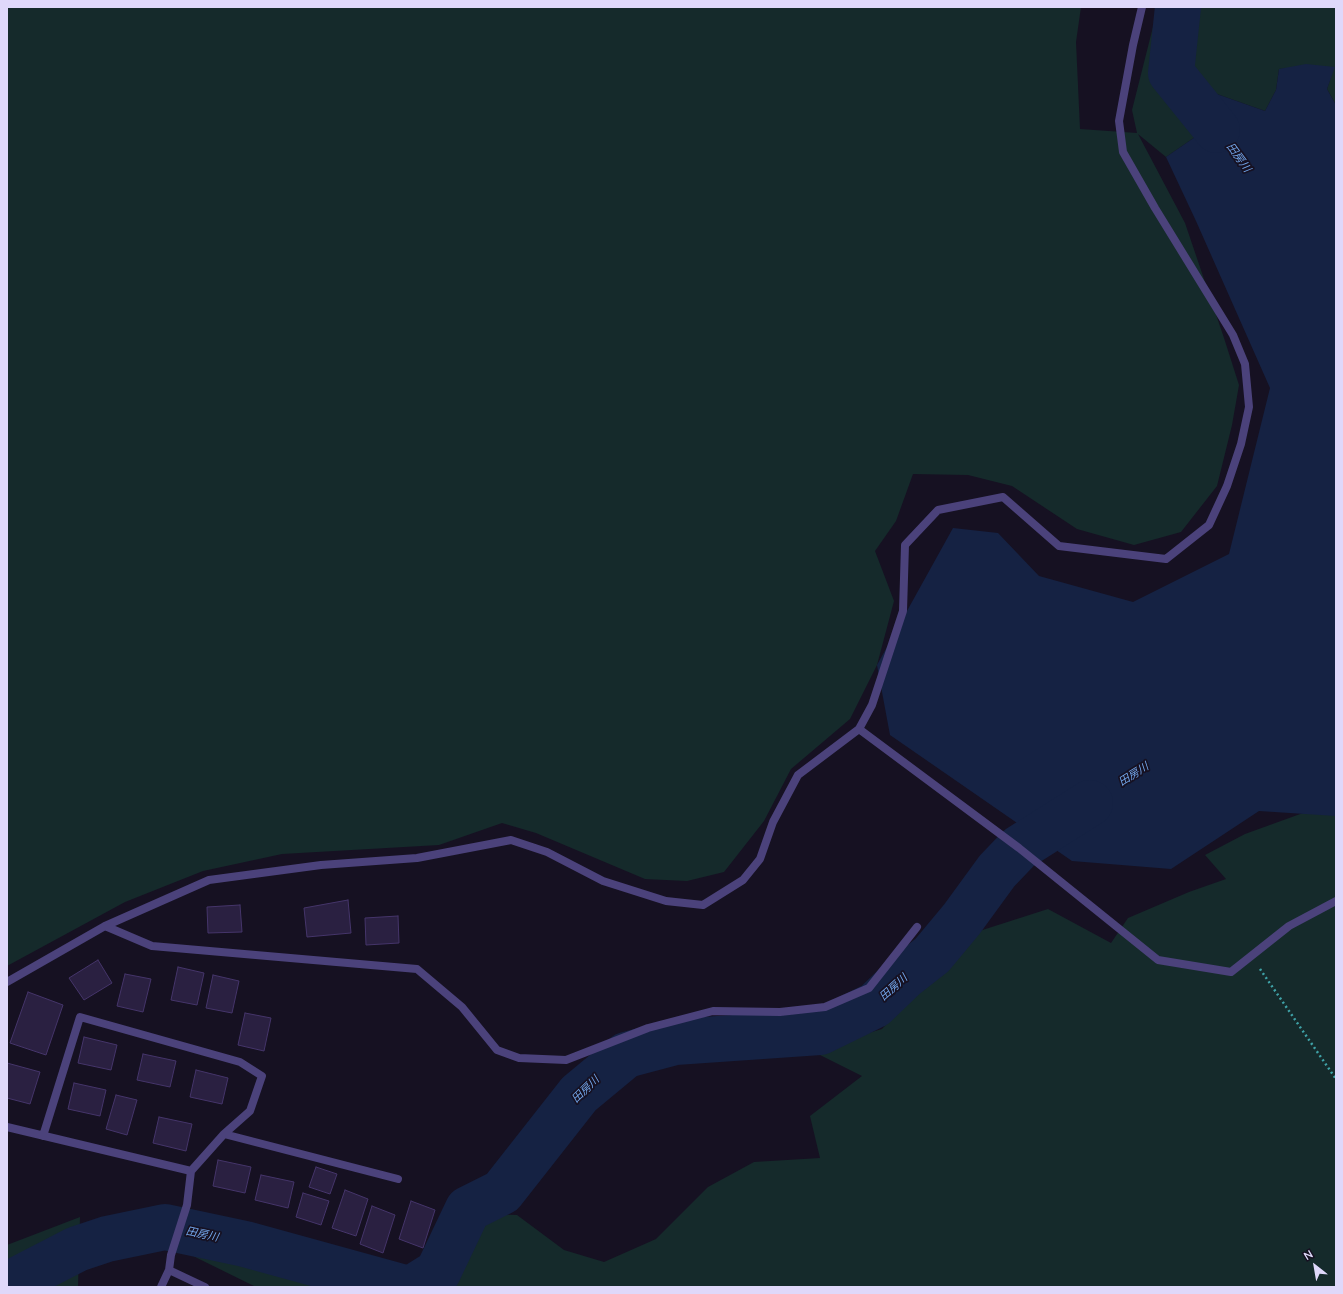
<!DOCTYPE html>
<html>
<head>
<meta charset="utf-8">
<style>
	body { margin:0 }
	#map { position:relative; width:1343px; height:1294px; overflow:hidden; background:#161122; font-family:"Nunito Sans",sans-serif }
	canvas { display:block }
	.frame { position:absolute; inset:0; border:8px solid #dfd8fa; pointer-events:none }
	.north { position:absolute; left:1295px; top:1246px; width:40px; height:40px; -webkit-text-stroke:3px #161122; paint-order:stroke; rotate:329deg; font-size:11px; font-weight:700; line-height:16px; text-align:center; color:#dfd8fa }
	.north::after { content:''; display:block; margin:auto; width:14px; height:18px; background:#dfd8fa; clip-path:polygon(50% 0,100% 100%,50% 72%,0 100%) }
</style>
</head>
<body>
<div id="map">
<canvas width="1343" height="1294"></canvas>
<div class="frame"></div>
<div class="north">N</div>
</div>
<script>
const c = document.querySelector('canvas').getContext('2d');
c.lineJoin = 'round';
function fill(path, color) { c.fillStyle = color; c.fill(path, 'evenodd'); }
const toPath = rows => new Path2D(rows.map(r => 'M' + r).join(''));
function stroke(path, color, width, dash) { c.strokeStyle = color; c.lineWidth = width; c.lineCap = dash ? 'butt' : 'round'; c.setLineDash(dash || []); c.stroke(path); }
function write(font, color, halo, rows, align = 'center') {
  c.font = font + ' "Nunito Sans","Noto Sans JP",sans-serif'; c.lineWidth = 3.5; c.setLineDash([]); c.textBaseline = 'middle'; c.strokeStyle = halo; c.fillStyle = color; for (const [text, x, y, turn = 0] of rows) {
    c.save(); c.translate(x, y); c.rotate((+turn || 0) * Math.PI / 180); c.textAlign = isNaN(turn) ? turn : align; if (halo) c.strokeText(text, 0, 0); c.fillText(text, 0, 0); c.restore();
  }
}
const green = toPath([
	[7,7,1081,7,1076,42,1080,129,1137,133,1132,110,1158,7,1336,7,1336,105,1327,89,1334,67,1279,69,1276,90,1265,111,1194,86,1183,77,1170,85,1182,113,1198,135,1166,157,1138,134,1185,223,1224,338,1239,385,1232,425,1217,486,1181,532,1134,545,1077,529,1012,486,968,475,913,474,896,521,875,551,894,601,877,665,850,719,791,769,764,821,724,872,687,881,645,879,536,833,502,823,439,845,282,854,203,871,125,902,7,966],
	[1336,810,1336,1287,442,1287,487,1214,517,1215,564,1250,604,1262,656,1239,708,1187,754,1162,820,1158,810,1116,862,1076,810,1050,882,1029,970,934,1048,909,1111,943,1128,918,1189,892,1226,879,1205,855,1245,834,1303,813],
	[80,1217,78,1287,7,1287,7,1245],
	[219,1224,394,1287,256,1287,191,1255]
]);
const water = toPath([
	[1306,64,1335,67,1327,89,1336,105,1336,816,1259,811,1171,869,1072,861,890,735,877,665,953,528,998,533,1039,576,1133,602,1229,554,1270,388,1196,221,1166,157,1198,135,1182,113,1169,85,1183,77,1194,86,1265,111,1276,90,1279,69]
]);
const river = toPath([
	[1178,7,1171,73,1217,130],
	[12,1287,15,1281,77,1249,107,1239,165,1227,245,1244,401,1287],
	[414,1287,438,1272,468,1209,502,1192,579,1094,626,1055,675,1042,820,1032,875,1005,904,977,932,955,962,919,997,871,1019,848,1090,803]
]);
const building = toPath([
	[348,900,351,933,307,937,304,908,348,900],
	[240,905,242,932,208,933,207,907,240,905],
	[398,916,399,943,366,945,365,918,398,916],
	[98,960,112,983,84,1000,69,978,98,960],
	[178,967,204,973,197,1005,171,1000,178,967],
	[125,974,151,979,143,1012,117,1006,125,974],
	[213,975,239,981,232,1013,206,1008,213,975],
	[28,992,63,1005,46,1055,10,1043,28,992],
	[245,1013,271,1018,264,1051,238,1045,245,1013],
	[84,1037,117,1045,111,1070,78,1063,84,1037],
	[143,1054,176,1061,170,1087,137,1080,143,1054],
	[7,1063,40,1072,30,1104,7,1098,7,1063],
	[196,1070,228,1078,222,1104,190,1097,196,1070],
	[74,1083,106,1090,100,1116,68,1109,74,1083],
	[116,1095,137,1100,127,1135,106,1129,116,1095],
	[159,1117,192,1124,186,1151,153,1143,159,1117],
	[218,1160,251,1167,245,1193,213,1186,218,1160],
	[316,1167,337,1174,330,1194,309,1187,316,1167],
	[261,1175,294,1182,288,1208,255,1200,261,1175],
	[345,1190,368,1199,356,1236,332,1228,345,1190],
	[303,1193,329,1201,321,1225,296,1217,303,1193],
	[411,1201,435,1210,423,1248,399,1239,411,1201],
	[372,1206,395,1215,383,1253,360,1244,372,1206]
]);
const path = toPath([
	[1260,969,1336,1079]
]);
const street = toPath([
	[859,729,1019,848,1158,960,1231,972,1289,926,1336,901],
	[105,926,152,946,417,969,462,1007,497,1050,519,1058,566,1060,648,1028,713,1011,780,1012,825,1007,869,988,917,927],
	[7,982,105,926,209,880,321,865,417,858,511,840,547,852,603,881,666,901,703,905,743,880,760,859,773,822,798,775,859,729,872,705,903,611,905,545,938,510,1003,497,1059,546,1166,559,1209,525,1227,486,1241,444,1249,407,1245,364,1233,335,1155,208,1123,152,1119,121,1133,45,1142,7],
	[7,1127,191,1171],
	[43,1136,80,1017,240,1062,262,1076,250,1111,224,1134],
	[169,1270,205,1287],
	[161,1287,169,1270,171,1255,187,1205,191,1171,224,1134,398,1179]
]);
const waterNames = [
	["田房川",1238,158,54],
	["田房川",1134,775,-32],
	["田房川",894,988,-42],
	["田房川",586,1090,-44],
	["田房川",202,1235,12]
];
fill(green, '#152a2b');
fill(water, '#152243');
stroke(river, '#152243', 46);
fill(building, '#2a2041');
stroke(building, '#45356a', 1);
stroke(path, '#3fa2a7', 2.5, [2, 3]);
stroke(street, '#4b427b', 8);
write('italic 11px', '#73a7ec', '#161122', waterNames);
</script>
</body>
</html>
